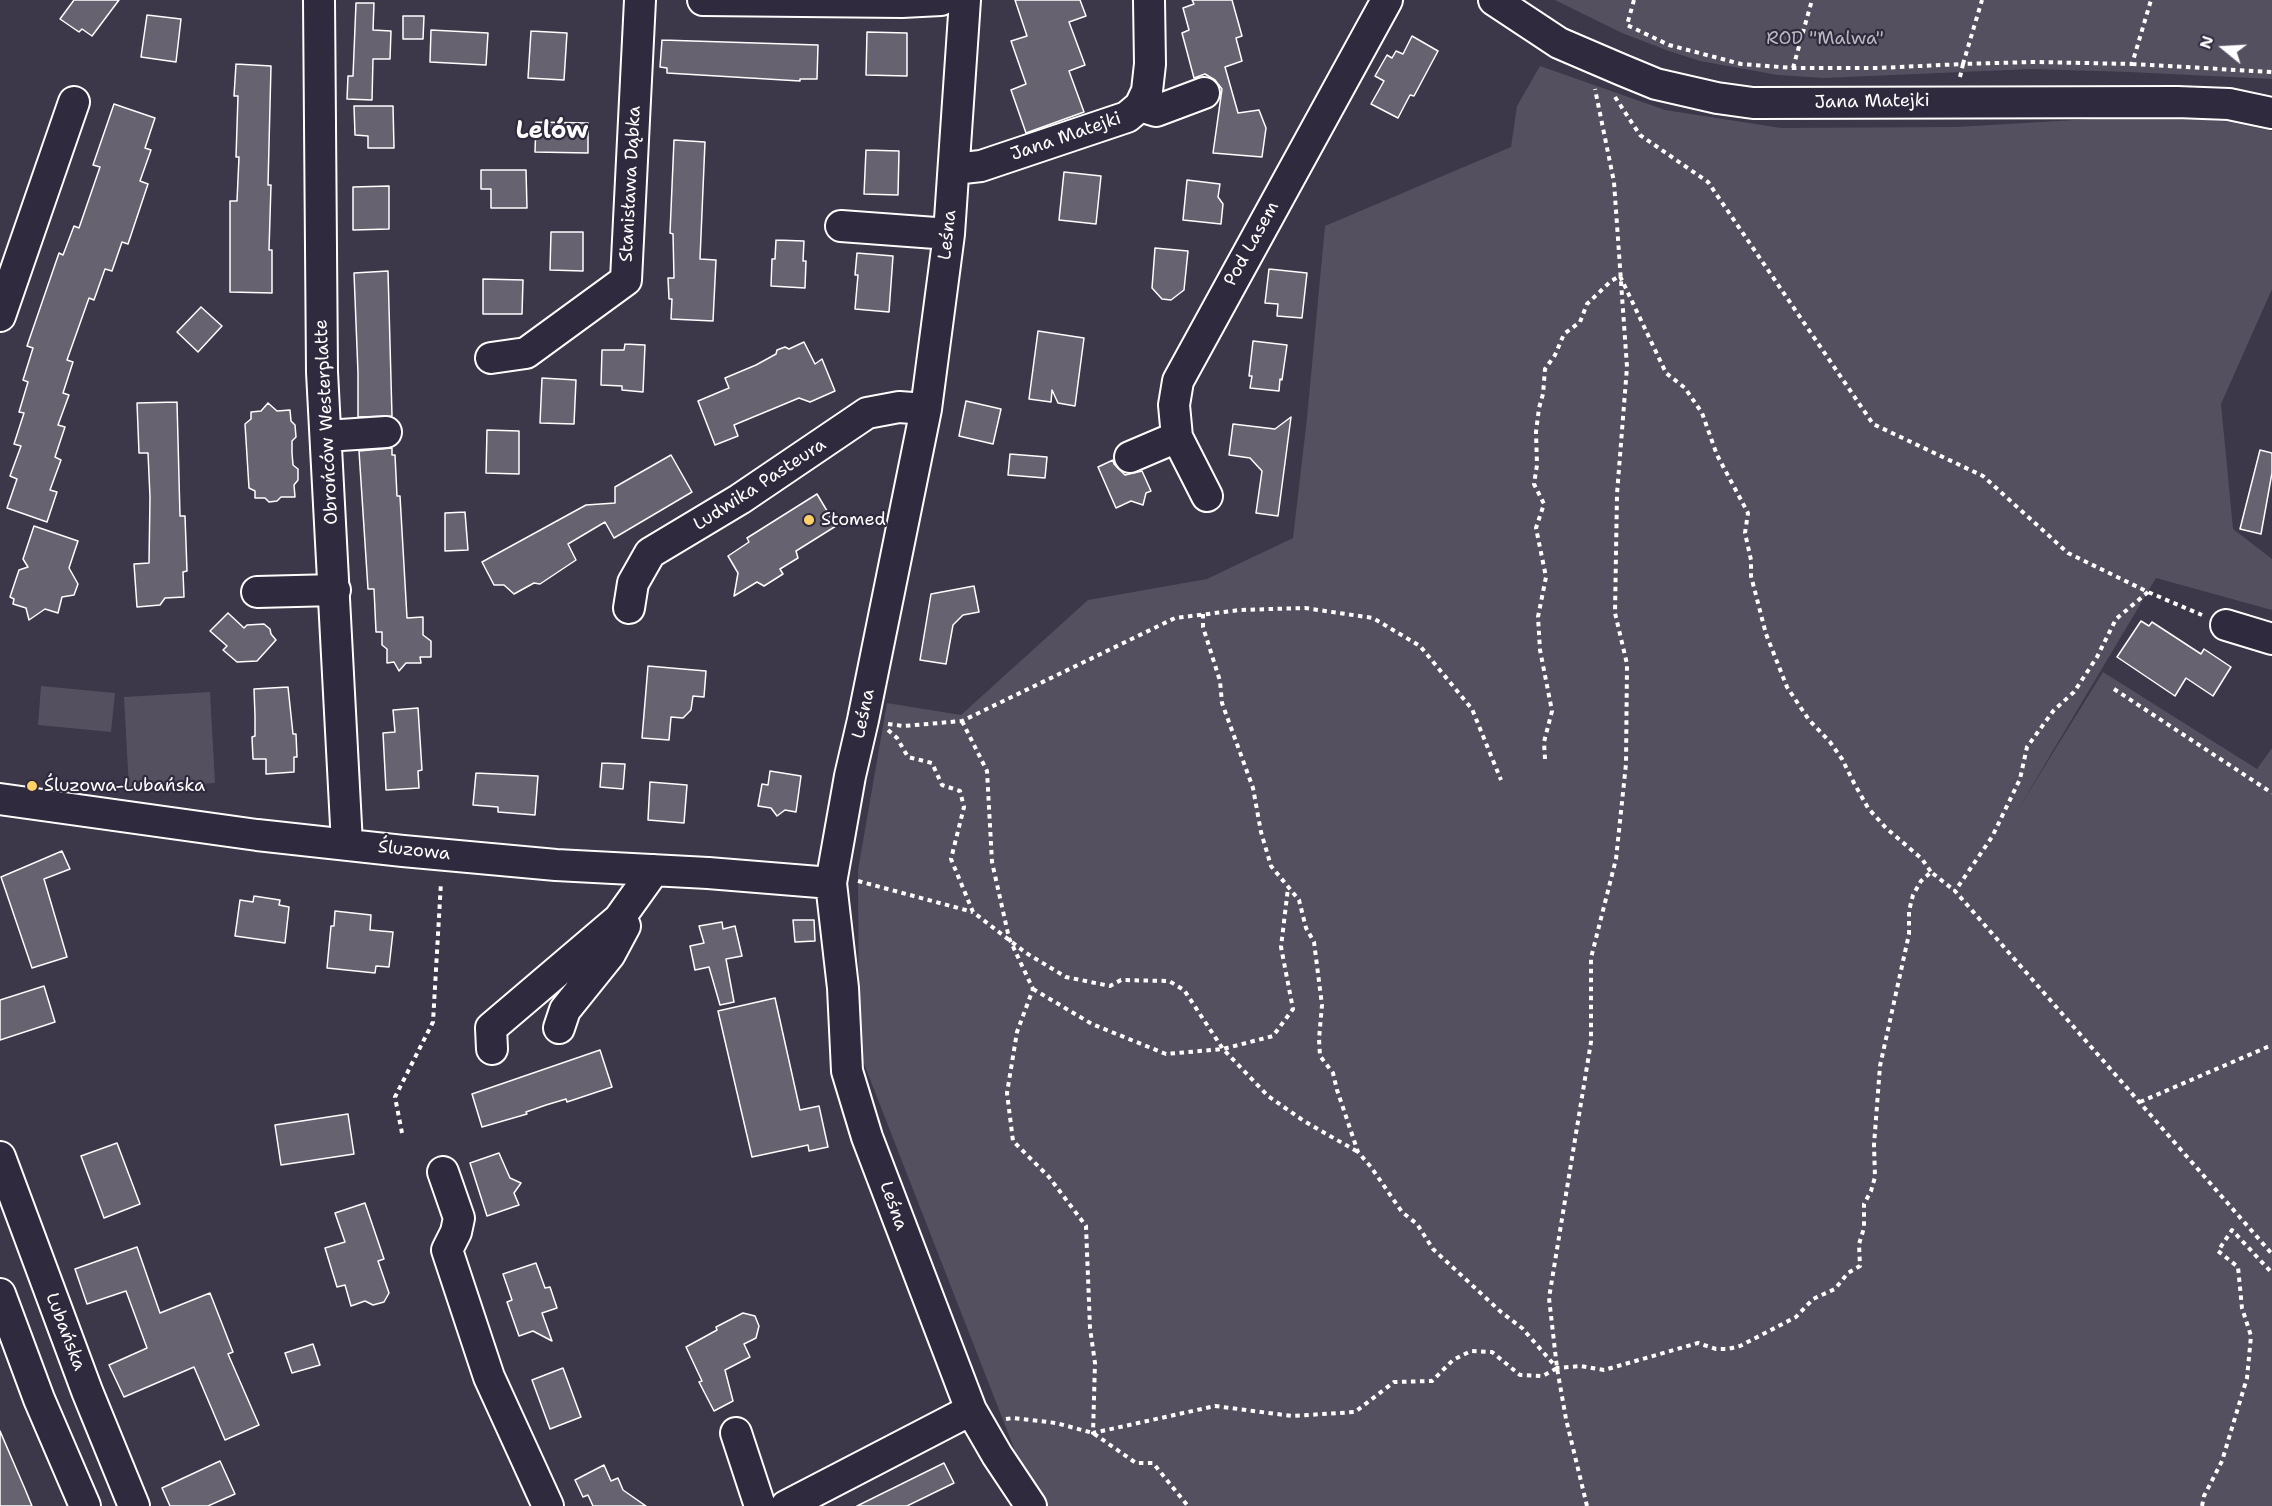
<!DOCTYPE html>
<html>
<head>
<meta charset="utf-8">
<style>
	body { margin:0 }
	#map { position:relative; width:2272px; height:1506px; overflow:hidden; background:#3c3749; font-family:"Shantell Sans",sans-serif }
	canvas { display:block }
	.north { position:absolute; left:2194px; top:18px; width:60px; height:60px; -webkit-text-stroke:4px #2f2a3d; paint-order:stroke; rotate:288deg; font-size:16px; font-weight:700; line-height:24px; text-align:center; color:#fff }
	.north::after { content:''; display:block; margin:auto; width:21px; height:27px; background:#fff; clip-path:polygon(50% 0,100% 100%,50% 72%,0 100%) }
</style>
</head>
<body>
<div id="map">
<canvas width="2272" height="1506"></canvas>
<div class="north">N</div>
</div>
<script>
const c = document.querySelector('canvas').getContext('2d');
c.lineJoin = 'round';
function fill(path, color) { c.fillStyle = color; c.fill(path, 'evenodd'); }
const toPath = rows => new Path2D(rows.map(r => 'M' + r).join(''));
function stroke(path, color, width, dash) { c.strokeStyle = color; c.lineWidth = width; c.lineCap = dash ? 'butt' : 'round'; c.setLineDash(dash || []); c.stroke(path); }
function write(font, color, halo, rows, align = 'center') {
  c.font = font + ' "Shantell Sans",sans-serif'; c.lineWidth = 4.5; c.setLineDash([]); c.textBaseline = 'middle'; c.strokeStyle = halo; c.fillStyle = color; for (const [text, x, y, turn = 0] of rows) {
    c.save(); c.translate(x, y); c.rotate((+turn || 0) * Math.PI / 180); c.textAlign = isNaN(turn) ? turn : align; if (halo) c.strokeText(text, 0, 0); c.fillText(text, 0, 0); c.restore();
  }
}
const green = toPath([
	[1555,0,2272,0,2272,79,2129,72,2032,69,1824,78,1778,75,1700,61,1666,50,1622,33],
	[1540,66,1665,110,1781,128,1956,127,2161,115,2230,122,2272,131,2272,289,2221,404,2233,529,2272,559,2272,610,2156,578,2017,811,2103,672,2257,769,2272,748,2272,1506,1042,1506,1021,1466,859,1051,858,870,887,703,961,715,1088,600,1207,579,1293,538,1307,418,1325,226,1511,147,1517,106],
	[41,686,115,693,111,732,38,725],
	[210,692,215,783,129,788,124,697]
]);
const building = toPath([
	[74,0,119,0,92,36,82,29,79,32,60,19,74,0],
	[1015,0,1080,0,1086,16,1069,22,1085,65,1069,71,1084,112,1026,133,1011,90,1026,84,1011,41,1027,36,1015,0],
	[1192,0,1232,0,1242,36,1236,38,1242,61,1225,67,1238,113,1259,110,1266,128,1262,157,1213,153,1222,89,1215,80,1205,74,1194,78,1182,33,1189,30,1183,8,1194,4,1192,0],
	[356,3,374,3,373,30,391,31,390,59,373,59,372,100,347,99,348,76,353,76,356,3],
	[147,15,181,19,176,62,141,57,147,15],
	[403,16,424,16,423,39,403,39,403,16],
	[431,30,488,33,486,65,430,62,431,30],
	[531,31,567,33,564,80,528,78,531,31],
	[867,32,907,33,907,76,866,75,867,32],
	[1412,36,1438,51,1414,96,1410,95,1398,118,1371,104,1384,81,1375,76,1387,55,1392,58,1396,51,1403,54,1412,36],
	[662,40,818,45,817,79,800,79,800,81,667,73,667,68,660,67,662,40],
	[236,64,271,66,268,185,271,185,269,250,272,250,272,293,230,292,230,201,237,201,239,157,236,157,238,96,234,96,236,64],
	[114,104,155,118,145,148,151,150,140,181,148,184,128,244,122,242,112,271,105,269,94,300,89,298,67,360,73,362,63,393,69,395,58,425,65,427,55,457,61,460,50,490,57,492,47,522,7,508,17,479,10,476,21,446,14,444,24,413,19,412,28,382,23,380,33,348,27,346,59,253,63,255,74,226,79,228,100,167,93,165,114,104],
	[354,106,393,106,394,148,368,148,368,136,355,135,354,106],
	[536,122,588,123,588,153,535,152,536,122],
	[674,140,705,142,700,259,716,260,713,321,671,319,672,299,669,299,668,278,674,278,673,234,670,233,674,140],
	[866,150,899,151,898,195,864,194,866,150],
	[481,170,526,170,527,208,491,208,491,189,481,189,481,170],
	[1064,172,1101,176,1096,224,1059,220,1064,172],
	[1187,180,1220,184,1218,197,1223,204,1221,224,1183,220,1187,180],
	[389,186,389,229,353,230,353,187,389,186],
	[551,232,583,232,583,271,550,270,551,232],
	[776,240,804,241,803,261,806,261,805,288,771,286,772,259,775,259,776,240],
	[1155,248,1188,251,1184,290,1171,300,1162,299,1152,288,1155,248],
	[857,253,893,256,889,312,855,309,858,275,855,275,857,253],
	[1269,269,1307,273,1302,318,1277,316,1278,304,1265,303,1269,269],
	[388,271,392,416,358,417,358,373,354,273,388,271],
	[483,279,523,280,522,314,483,314,483,279],
	[201,307,222,326,198,352,177,332,201,307],
	[1038,331,1084,338,1075,406,1058,403,1052,390,1051,402,1029,399,1038,331],
	[1253,341,1287,345,1282,380,1280,379,1279,391,1250,388,1252,376,1249,376,1253,341],
	[804,342,815,364,822,359,835,391,810,402,799,398,734,425,738,436,715,445,698,401,729,388,725,378,756,365,776,354,777,350,785,347,789,349,804,342],
	[625,344,645,345,643,392,622,390,622,386,601,385,602,350,624,350,625,344],
	[542,378,576,380,574,424,540,423,542,378],
	[966,401,1001,409,993,444,959,436,966,401],
	[177,402,180,516,185,516,187,571,183,572,184,597,165,598,160,605,137,607,134,564,149,563,150,497,148,453,139,453,137,403,177,402],
	[268,403,277,411,290,410,291,421,295,425,296,437,292,441,292,453,293,465,298,469,298,480,294,485,295,497,281,497,277,501,269,502,265,498,255,498,255,491,249,488,245,424,251,419,251,412,261,411,268,403],
	[1291,417,1278,516,1256,513,1262,471,1250,458,1229,455,1233,424,1275,429,1291,417],
	[487,430,519,431,519,474,486,473,487,430],
	[392,448,392,455,395,455,397,496,400,496,407,618,423,617,423,635,431,641,431,657,420,657,421,663,406,663,399,671,394,662,387,663,387,649,382,645,382,632,376,632,374,589,368,589,359,451,392,448],
	[2260,450,2272,453,2272,473,2261,534,2240,529,2260,450],
	[1010,454,1047,457,1045,478,1008,475,1010,454],
	[671,455,692,492,614,538,605,522,568,544,576,560,540,584,534,583,514,594,504,585,494,585,482,562,586,505,615,503,615,487,671,455],
	[1113,460,1114,464,1125,475,1142,471,1151,491,1146,493,1143,505,1131,501,1116,508,1098,467,1113,460],
	[817,494,836,526,796,551,798,558,780,569,783,574,764,586,757,582,734,596,738,573,728,556,749,542,747,538,817,494],
	[465,512,468,550,445,551,445,513,465,512],
	[34,526,78,541,69,568,78,584,74,595,62,597,58,613,45,609,29,620,26,608,13,604,14,599,10,597,19,570,28,567,23,559,34,526],
	[974,586,979,612,963,615,953,625,946,664,920,660,931,594,974,586],
	[228,613,244,628,247,625,264,624,270,629,271,634,276,640,257,661,237,662,223,650,227,646,210,631,228,613],
	[2141,621,2149,626,2152,622,2201,654,2204,649,2231,667,2213,696,2186,678,2175,696,2117,657,2141,621],
	[648,666,706,671,704,697,693,696,691,710,683,718,671,717,669,740,642,738,648,666],
	[288,687,293,734,296,734,297,757,294,757,294,772,266,774,266,759,253,759,252,737,255,736,255,716,254,689,288,687],
	[418,708,422,770,418,771,419,788,386,790,383,733,395,732,393,710,418,708],
	[602,763,625,764,623,789,600,787,602,763],
	[770,771,801,776,796,812,785,810,777,816,771,808,758,806,762,784,768,785,770,771],
	[476,773,538,776,535,815,498,812,498,807,473,805,476,773],
	[650,782,687,785,684,823,648,820,650,782],
	[62,851,70,869,44,879,67,957,32,968,1,877,62,851],
	[254,896,280,900,279,905,289,907,285,943,235,936,240,900,253,902,254,896],
	[335,911,371,915,370,930,393,932,389,967,376,966,375,973,327,968,331,926,334,926,335,911],
	[793,920,814,920,815,941,795,942,793,920],
	[722,922,723,929,735,926,742,956,726,959,734,1002,720,1005,709,967,695,970,690,946,704,943,699,926,722,922],
	[44,986,55,1022,0,1040,0,1000,44,986],
	[775,998,800,1110,819,1106,828,1147,809,1151,808,1145,752,1157,718,1011,775,998],
	[600,1050,612,1087,567,1102,566,1099,546,1105,526,1112,527,1114,482,1127,472,1094,600,1050],
	[348,1114,354,1154,281,1165,275,1125,348,1114],
	[117,1143,140,1204,104,1218,81,1156,117,1143],
	[499,1153,510,1178,521,1183,514,1193,519,1205,487,1216,470,1163,499,1153],
	[365,1203,384,1259,378,1261,389,1293,384,1302,373,1305,365,1301,351,1306,345,1285,337,1287,325,1248,345,1242,335,1213,365,1203],
	[137,1247,160,1313,210,1293,233,1352,228,1354,259,1425,225,1440,194,1367,124,1397,109,1365,147,1348,126,1291,87,1304,75,1269,137,1247],
	[536,1263,545,1288,550,1287,557,1308,542,1313,552,1341,533,1331,519,1336,507,1302,512,1300,503,1274,536,1263],
	[743,1313,755,1316,759,1326,756,1338,744,1344,750,1357,725,1370,733,1401,714,1411,699,1382,702,1381,686,1347,717,1330,716,1327,743,1313],
	[313,1344,320,1365,292,1373,285,1353,313,1344],
	[563,1368,581,1417,550,1429,532,1380,563,1368],
	[0,1431,25,1489,32,1506,0,1506,0,1431],
	[220,1461,235,1494,208,1506,170,1506,162,1488,220,1461],
	[944,1463,954,1483,907,1506,857,1506,944,1463],
	[604,1465,611,1481,618,1478,623,1490,646,1506,593,1506,588,1495,583,1497,575,1480,604,1465]
]);
const path = toPath([
	[1634,0,1627,25,1669,45,1741,64,1793,68,1878,68,1963,64,1982,0],
	[2132,64,2272,72],
	[1793,68,1812,0],
	[1960,77,1963,64,2035,62,2132,64,2151,0],
	[1615,97,1640,135,1708,182,1873,424,1983,476,2068,553,2148,592,2202,615],
	[2148,592,2116,619,2097,657,2074,692,2054,710,2027,747,2020,779,1992,837,1955,891,2272,1254],
	[1203,614,1203,627,1220,681,1222,703,1253,788,1261,832,1271,866,1299,900,1306,928,1314,942,1322,1005,1319,1039,1320,1056,1333,1073,1337,1090,1358,1152,1371,1167,1402,1212,1417,1224,1433,1249,1501,1312,1522,1328,1557,1368,1581,1366,1604,1370,1698,1343,1716,1349,1728,1349,1740,1346,1796,1317,1813,1299,1835,1289,1848,1273,1860,1266,1859,1244,1864,1228,1864,1204,1871,1191,1875,1177,1874,1145,1880,1066,1909,934,1909,911,1913,895,1921,881,1931,872,1955,891],
	[2114,689,2272,793],
	[962,721,987,771,992,862,1009,938,1033,989,1017,1032,1007,1093,1013,1141,1049,1177,1086,1226,1090,1328,1095,1363,1093,1433,1215,1406,1292,1416,1355,1412,1394,1382,1432,1381,1453,1360,1471,1351,1492,1352,1520,1375,1543,1376,1557,1368],
	[888,724,904,726,962,721,1175,618,1240,610,1305,608,1373,618,1420,646,1472,709,1501,780],
	[888,730,897,738,908,757,932,763,942,785,960,791,964,807,951,859,973,912,1026,953,1066,977,1110,986,1121,980,1169,981,1184,990,1223,1049,1268,1096,1304,1121,1358,1152],
	[1545,759,1544,742,1552,711,1540,650,1538,617,1546,577,1536,528,1544,504,1534,484,1537,465,1536,432,1539,408,1543,394,1545,369,1555,355,1564,334,1580,322,1587,304,1611,281,1620,276,1666,373,1685,388,1702,413,1717,455,1748,513,1745,533,1751,560,1751,576,1766,634,1787,687,1809,720,1830,742,1842,759,1854,783,1868,808,1886,828,1922,859,1931,872],
	[858,881,973,912],
	[1033,989,1092,1024,1166,1054,1223,1049,1273,1036,1293,1009,1281,947,1288,888],
	[2140,1102,2272,1045],
	[402,1133,395,1097,433,1022,441,882],
	[1006,1419,1013,1418,1056,1423,1093,1433,1136,1463,1153,1463,1188,1506],
	[1587,1506,1566,1419,1557,1368,1549,1298,1591,1042,1591,958,1616,859,1626,764,1627,664,1615,613,1617,494,1627,367,1614,182,1595,89],
	[2202,1506,2204,1496,2222,1461,2247,1378,2251,1336,2242,1308,2238,1267,2218,1251,2232,1230,2272,1273]
]);
const minor = toPath([
	[319,0,322,372,347,844],
	[703,0,902,2,941,0],
	[965,0,949,234,926,409,863,720,850,776,831,883,843,988,847,1071,867,1137,971,1410,997,1455,1031,1506],
	[1494,0,1559,43,1622,70,1656,84,1717,98,1753,103,2177,102,2229,104,2272,113],
	[1140,106,1156,111,1204,93],
	[954,169,981,166,1127,117,1140,106,1147,91,1150,64,1149,0],
	[841,226,949,234],
	[0,316,74,102],
	[491,358,526,353,626,280,640,0],
	[326,436,386,432],
	[1130,457,1177,437],
	[1207,496,1177,437,1174,405,1178,381,1387,0],
	[257,592,335,590],
	[629,608,633,583,650,553,740,499,867,413,899,407,926,409],
	[2226,625,2272,639],
	[0,799,257,835,403,851,556,865,708,873,831,883],
	[559,1028,565,1010,610,954,625,926],
	[492,1049,491,1028,619,919,654,870],
	[0,1157,87,1391,134,1506],
	[443,1172,459,1218,456,1232,447,1250,489,1377,548,1506],
	[0,1294,39,1399,85,1506],
	[736,1433,760,1506],
	[786,1506,971,1410]
]);
const markers = [
	[809,520,6,"#ffd166"],
	[32,786,6,"#ffd166"]
];
const parkNames = [
	["ROD \"Malwa\"",1825,39]
];
const streetNames = [
	["Jana Matejki",1872,102,-1],
	["Jana Matejki",1066,137,-19],
	["Stanisława Dąbka",631,184,-87],
	["Leśna",948,235,-84],
	["Pod Lasem",1252,244,-61],
	["Obrońców Westerplatte",327,422,-93],
	["Ludwika Pasteura",760,485,-33],
	["Leśna",864,714,-78],
	["Śluzowa",414,851,6],
	["Leśna",893,1206,70],
	["Lubańska",65,1332,69]
];
const poiNames = [
	["Stomed",821,520],
	["Śluzowa-Lubańska",44,786]
];
const districtNames = [
	["Lelów",552,132]
];
fill(green, '#555060');
fill(building, '#666270');
stroke(building, '#fff', 1.5);
stroke(minor, '#fff', 34);
stroke(path, '#fff', 4, [4.5, 4.5]);
stroke(minor, '#2f2a3d', 30);
for (const [x, y, r, color] of markers) { const dot = new Path2D(); dot.arc(x, y, r, 0, 2 * Math.PI); c.fillStyle = color; c.fill(dot); stroke(dot, '#2f2a3d', 2); }
write('18px', '#bbb9bf', '#2f2a3d', parkNames);
write('18px', '#fff', '#2f2a3d', streetNames);
write('18px', '#fff', '#2f2a3d', poiNames, 'left');
write('bold 24px', '#fff', '#2f2a3d', districtNames);
</script>
</body>
</html>
